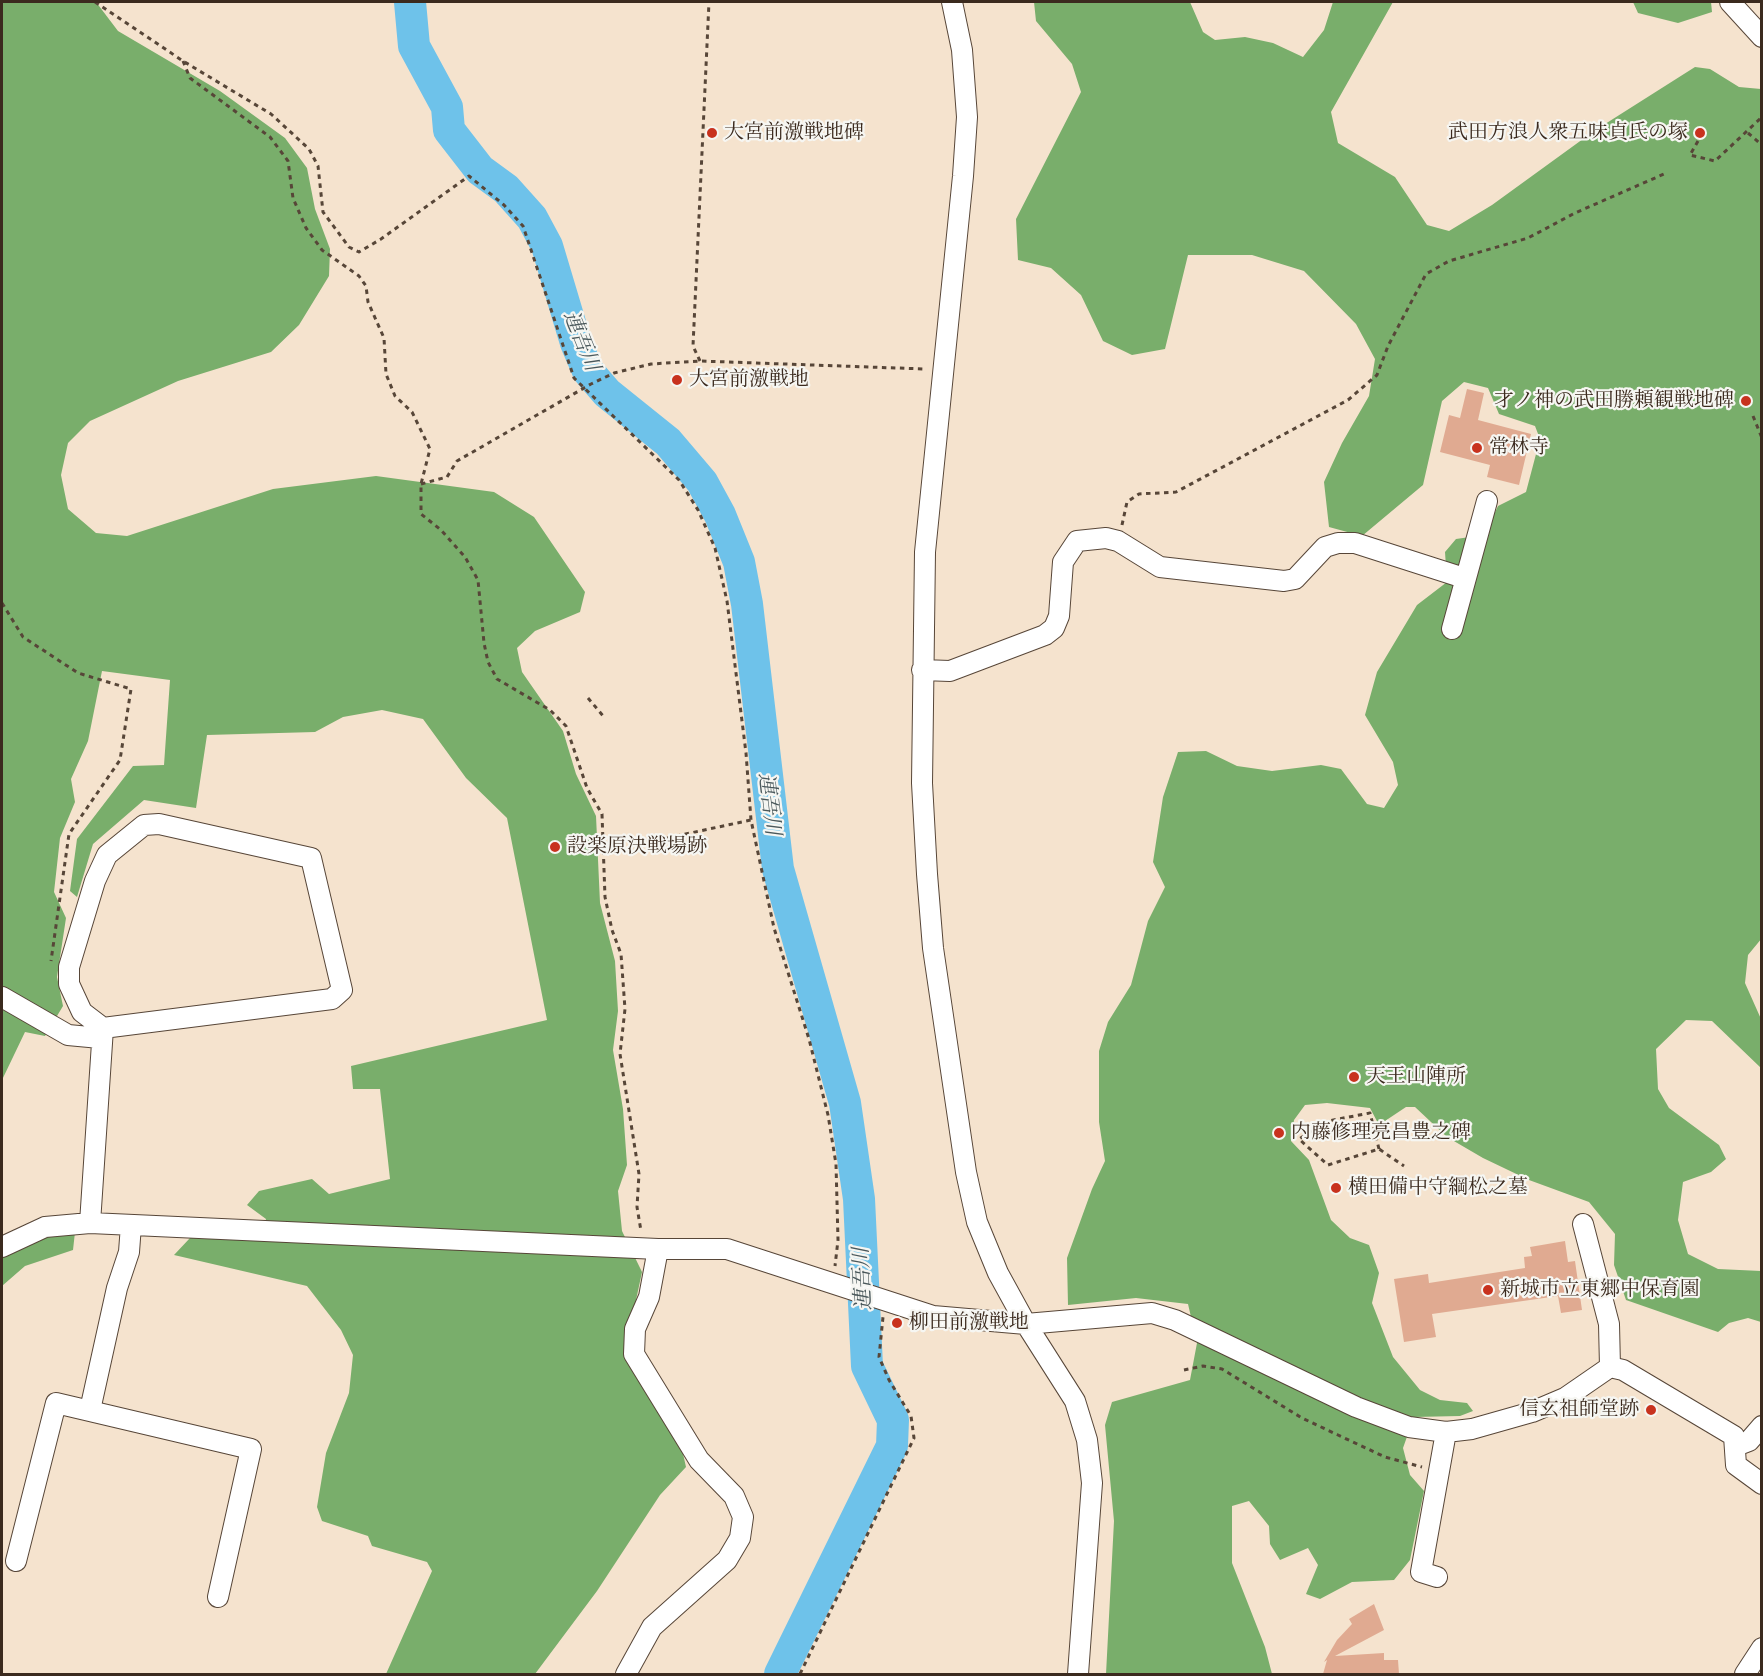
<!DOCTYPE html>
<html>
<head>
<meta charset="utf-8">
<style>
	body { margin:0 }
	#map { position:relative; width:1763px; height:1676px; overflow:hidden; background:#f5e3ce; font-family:"EB Garamond",serif }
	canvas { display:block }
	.frame { position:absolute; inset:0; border:3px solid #3b2a1e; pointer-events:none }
</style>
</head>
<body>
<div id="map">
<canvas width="1763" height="1676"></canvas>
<div class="frame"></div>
</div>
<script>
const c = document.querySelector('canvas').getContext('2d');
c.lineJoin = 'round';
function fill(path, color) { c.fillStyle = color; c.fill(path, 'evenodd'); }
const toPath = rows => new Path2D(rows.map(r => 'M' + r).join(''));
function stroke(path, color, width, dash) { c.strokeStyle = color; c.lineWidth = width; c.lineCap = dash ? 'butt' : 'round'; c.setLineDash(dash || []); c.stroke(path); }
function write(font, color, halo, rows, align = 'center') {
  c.font = font + ' "EB Garamond","Noto Serif JP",serif'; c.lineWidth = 4.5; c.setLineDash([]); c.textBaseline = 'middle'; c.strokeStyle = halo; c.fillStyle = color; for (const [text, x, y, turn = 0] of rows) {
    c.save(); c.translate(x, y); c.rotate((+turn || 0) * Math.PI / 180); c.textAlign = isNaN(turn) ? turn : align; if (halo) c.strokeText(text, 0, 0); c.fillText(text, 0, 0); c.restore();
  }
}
const forest = toPath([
	[2,2,96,2,118,31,220,91,285,138,307,168,315,209,330,249,329,276,299,325,271,352,178,381,90,421,68,443,61,475,68,509,96,533,127,536,273,489,376,476,494,492,534,517,585,592,580,612,535,631,517,648,522,672,563,731,576,774,596,816,600,903,615,961,618,1011,613,1050,623,1109,627,1165,618,1191,622,1231,642,1272,630,1328,679,1436,686,1467,660,1495,597,1591,535,1674,386,1674,432,1571,427,1562,372,1546,368,1536,322,1521,317,1507,326,1453,349,1393,353,1355,341,1330,307,1286,174,1255,190,1238,261,1239,266,1219,247,1205,259,1191,312,1179,329,1194,390,1179,380,1089,353,1089,351,1066,547,1020,507,818,466,778,423,719,382,710,343,717,315,732,207,735,196,808,144,800,93,844,77,897,70,891,77,839,133,766,164,765,170,680,102,671,88,741,71,779,75,802,60,838,54,892,66,918,57,977,63,1006,45,1036,25,1032,2,1080],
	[1034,2,1190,2,1203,32,1215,40,1245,37,1273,43,1303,57,1324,30,1333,2,1393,2,1331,112,1338,143,1395,177,1427,225,1449,231,1492,205,1594,131,1695,67,1710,69,1739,87,1761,89,1762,938,1748,955,1745,983,1761,1019,1761,1068,1712,1021,1686,1020,1656,1049,1658,1089,1669,1108,1719,1145,1726,1159,1711,1172,1683,1182,1678,1220,1688,1254,1718,1269,1761,1271,1761,1322,1748,1318,1729,1323,1718,1332,1626,1300,1614,1265,1615,1234,1589,1202,1529,1180,1483,1158,1447,1137,1415,1107,1406,1107,1379,1125,1370,1108,1327,1103,1305,1105,1294,1120,1291,1141,1309,1160,1331,1220,1350,1238,1369,1245,1379,1273,1372,1303,1393,1357,1420,1390,1440,1400,1467,1403,1473,1411,1460,1416,1414,1417,1403,1448,1410,1475,1424,1491,1410,1560,1394,1580,1352,1582,1320,1599,1306,1594,1318,1565,1308,1548,1280,1560,1270,1544,1269,1526,1249,1501,1232,1506,1232,1563,1265,1647,1272,1674,1106,1674,1114,1521,1105,1425,1112,1402,1190,1380,1197,1343,1188,1304,1136,1298,1068,1305,1067,1258,1092,1189,1105,1161,1099,1122,1099,1051,1108,1022,1131,985,1148,921,1165,887,1153,862,1163,797,1178,752,1206,751,1237,766,1272,771,1321,765,1341,769,1367,804,1384,808,1398,785,1393,762,1365,715,1377,672,1417,605,1447,582,1445,552,1456,539,1484,535,1498,506,1526,492,1540,439,1535,426,1499,414,1488,388,1464,382,1442,401,1423,485,1362,536,1329,527,1324,482,1342,443,1369,396,1375,359,1356,324,1304,271,1252,255,1188,255,1165,349,1132,355,1103,341,1081,295,1051,268,1018,260,1016,219,1081,92,1072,64,1036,21],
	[1633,2,1711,2,1712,12,1678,23,1638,13],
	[75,1232,73,1250,25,1266,2,1286,2,1236,17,1250,52,1233]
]);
const river = toPath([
	[410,2,414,46,447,107,449,130,480,170,506,189,532,218,547,246,576,343,588,371,607,393,668,442,702,482,720,515,739,562,747,604,778,869,845,1103,859,1199,867,1366,893,1420,892,1446,780,1674]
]);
const building = toPath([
	[1467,389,1484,393,1478,420,1531,434,1519,485,1487,477,1490,465,1440,452,1449,415,1460,418],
	[1565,1241,1568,1262,1575,1261,1582,1310,1561,1313,1558,1296,1432,1314,1436,1337,1404,1342,1394,1279,1428,1274,1429,1283,1525,1268,1524,1257,1532,1256,1530,1247],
	[1374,1604,1384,1630,1335,1656,1384,1653,1384,1660,1398,1660,1399,1674,1323,1674,1327,1660,1324,1662,1337,1640,1352,1624,1349,1619]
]);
const path = toPath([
	[95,2,183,61,271,114,309,149,318,166,323,212,349,247,359,252,381,239,469,176,504,205,523,226,574,378,679,480,698,510,715,548,727,601,746,753,751,820,774,928,809,1039,828,1115,836,1164,838,1240,835,1266],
	[183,61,190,78,270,137,288,161,293,198,306,228,322,250,359,276,366,286,368,302,384,338,386,374,395,396,412,412,430,449,421,484,421,514,441,530,465,557,478,580,484,643,488,662,497,679,550,710,566,726,587,788,602,814,605,897,612,930,621,954,625,1009,620,1054,639,1174,637,1207,641,1231],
	[1748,133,1762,145],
	[1698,141,1690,155,1715,161,1762,117],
	[700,361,693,346,709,2],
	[1753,416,1762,438],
	[421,484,447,477,457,461,591,384,614,373,651,364,700,361,925,369],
	[1122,525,1127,502,1139,494,1176,492,1348,400,1377,375,1388,346,1426,274,1449,261,1528,238,1575,213,1664,174],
	[2,603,23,637,78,673,131,689,120,760,69,834,51,961],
	[588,698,604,717],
	[667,838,751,820],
	[1379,1149,1370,1113,1328,1121,1299,1139,1328,1165,1379,1149,1404,1166],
	[1184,1370,1203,1366,1222,1369,1302,1418,1338,1435,1385,1457,1422,1467],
	[800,1674,914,1438,911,1416,889,1380,879,1357,883,1317]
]);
const minor = toPath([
	[952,2,962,50,967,117,963,176,925,552,922,783,927,874,933,948,966,1172,977,1222,998,1273,1026,1324,1075,1401,1087,1440,1092,1483,1078,1674],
	[1730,2,1762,37],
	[1452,629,1487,501],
	[922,670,950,671,1045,635,1054,628,1059,616,1063,562,1077,541,1106,538,1118,541,1160,567,1284,581,1295,579,1325,547,1338,543,1355,543,1464,578],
	[2,997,68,1035,100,1038],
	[90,1223,103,1028,332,999,342,990,311,858,159,824,144,825,107,855,95,881,69,967,69,984,82,1012,103,1028],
	[1583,1224,1609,1324,1610,1367],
	[2,1247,45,1227,90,1223,658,1249,727,1249,933,1316,1026,1324,1152,1313,1175,1320,1356,1407,1409,1427,1446,1432,1472,1429,1532,1412,1565,1398,1610,1367,1623,1370,1734,1436,1736,1465,1762,1484],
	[90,1410,117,1288,129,1252,131,1225],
	[1736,1446,1749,1441,1762,1426],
	[16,1561,56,1403,251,1449,218,1597],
	[1437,1577,1421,1572,1446,1432],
	[626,1674,652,1627,727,1560,740,1538,743,1517,734,1496,699,1460,634,1354,635,1329,649,1297,658,1249],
	[1745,1674,1762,1648]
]);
const markers = [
	[712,133,6,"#c8321e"],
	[1700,133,6,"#c8321e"],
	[677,380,6,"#c8321e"],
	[1746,401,6,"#c8321e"],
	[1477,448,6,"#c8321e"],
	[555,847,6,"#c8321e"],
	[1354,1077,6,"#c8321e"],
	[1279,1133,6,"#c8321e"],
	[1336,1188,6,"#c8321e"],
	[1488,1290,6,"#c8321e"],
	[897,1323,6,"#c8321e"],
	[1651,1410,6,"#c8321e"]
];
const poiNames = [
	["大宮前激戦地碑",724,133],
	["武田方浪人衆五味貞氏の塚",1688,133,"right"],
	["大宮前激戦地",689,380],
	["才ノ神の武田勝頼観戦地碑",1734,401,"right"],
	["常林寺",1489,448],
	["設楽原決戦場跡",567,847],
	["天王山陣所",1366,1077],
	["内藤修理亮昌豊之碑",1291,1133],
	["横田備中守綱松之墓",1348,1188],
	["新城市立東郷中保育園",1500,1290],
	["柳田前激戦地",909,1323],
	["信玄祖師堂跡",1639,1410,"right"]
];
const waterNames = [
	["連吾川",581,341,68],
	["連吾川",769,804,83],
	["連吾川",863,1279,-93]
];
fill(forest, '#79ae6b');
stroke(river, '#6ec2ea', 32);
fill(building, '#e0aa91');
stroke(minor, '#574638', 22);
stroke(path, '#574638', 3, [4.5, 4.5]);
stroke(minor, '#fff', 20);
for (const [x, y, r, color] of markers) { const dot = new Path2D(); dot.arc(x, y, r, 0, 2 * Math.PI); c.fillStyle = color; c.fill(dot); stroke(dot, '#f6f6f2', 2); }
write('20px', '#3b2a1e', '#f6f6f2', poiNames, 'left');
write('italic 21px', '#4a585b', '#f6f6f2', waterNames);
</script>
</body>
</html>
